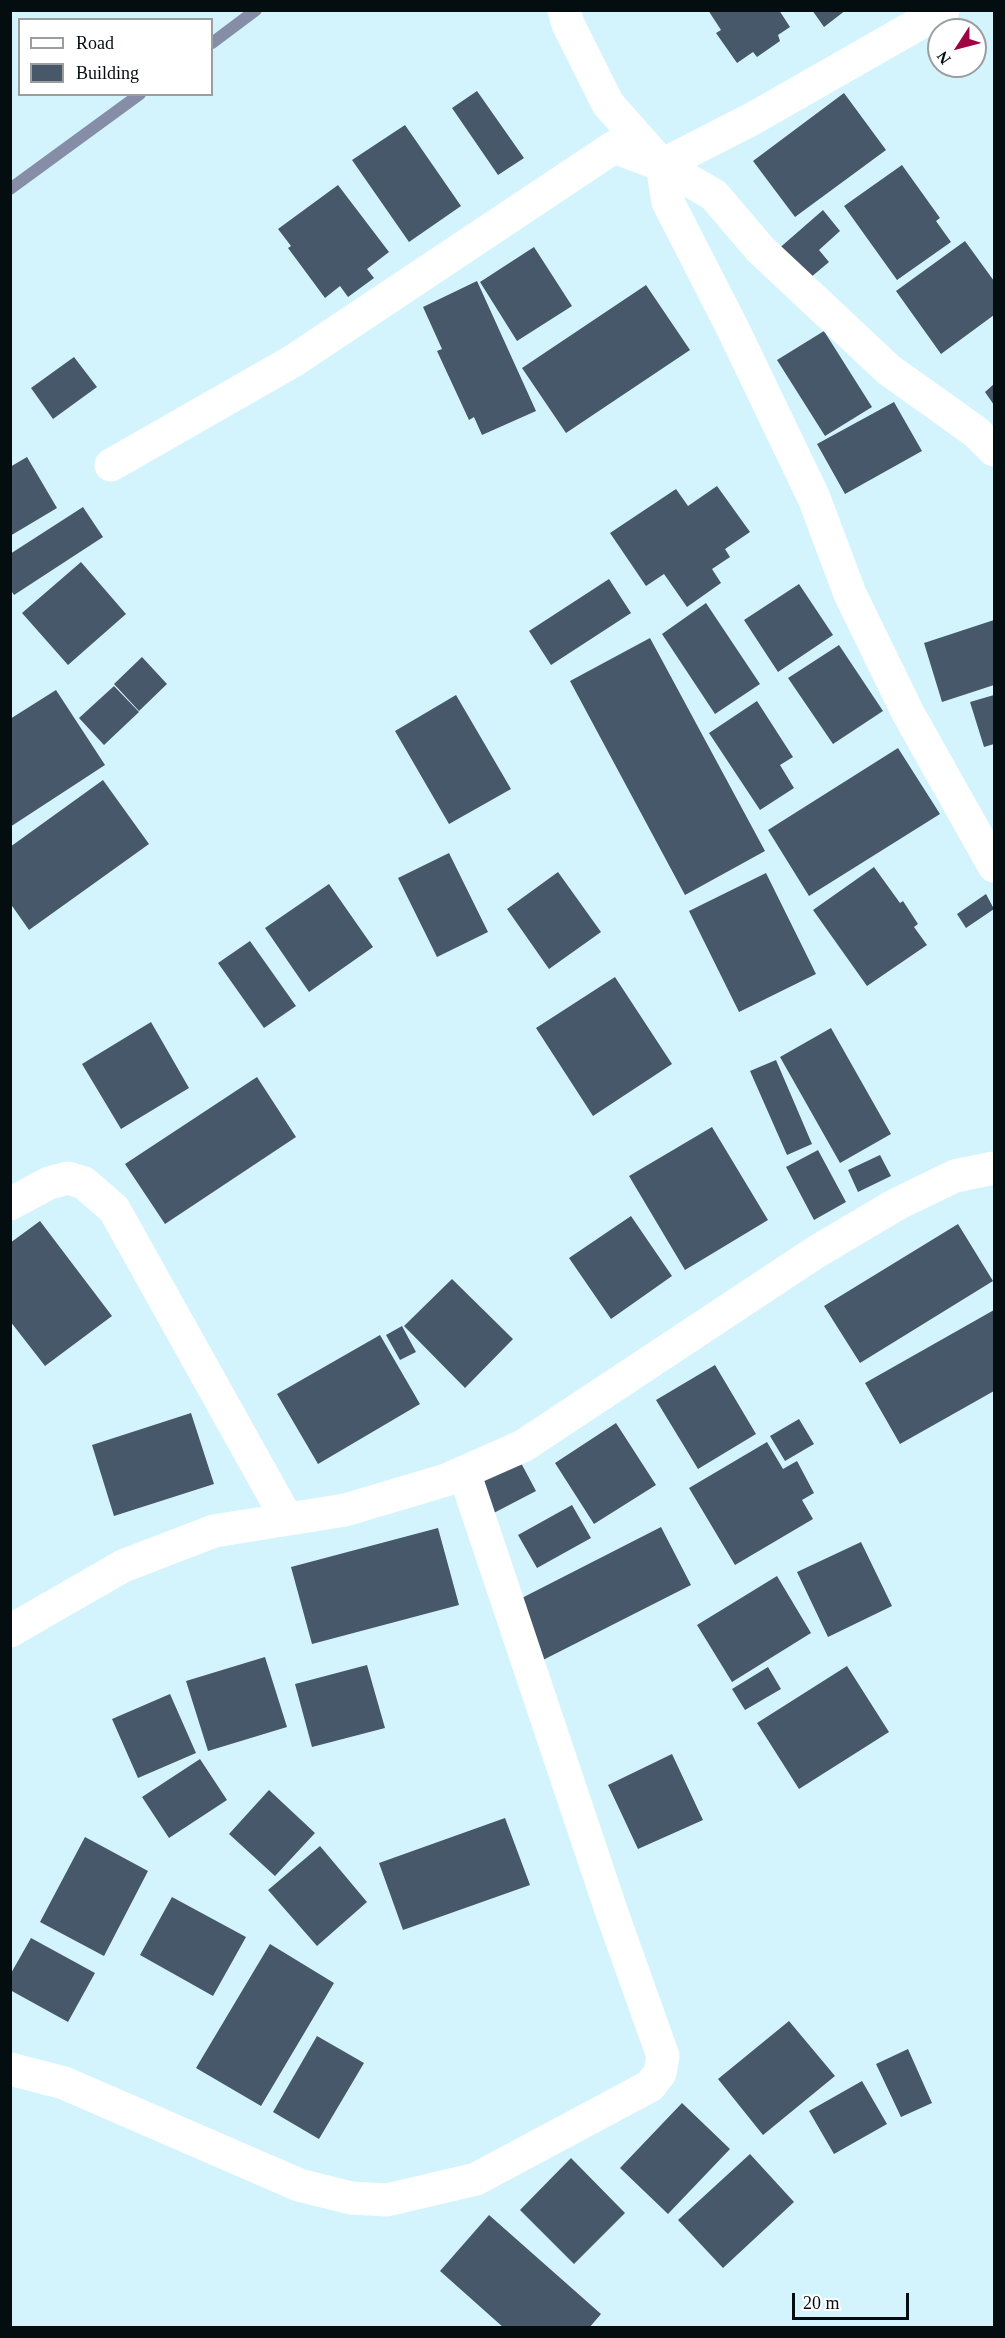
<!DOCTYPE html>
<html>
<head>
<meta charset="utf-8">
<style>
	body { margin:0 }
	#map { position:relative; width:1005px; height:2338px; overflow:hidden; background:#d4f4fd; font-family:"Times New Roman",serif }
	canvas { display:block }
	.frame { position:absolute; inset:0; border:12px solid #040d10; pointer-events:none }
	.legend { position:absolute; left:18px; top:18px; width:195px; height:78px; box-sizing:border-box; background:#fff; border:2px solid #9b9e9f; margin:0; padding:8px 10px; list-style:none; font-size:18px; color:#040d10 }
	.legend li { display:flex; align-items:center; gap:12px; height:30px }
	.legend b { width:30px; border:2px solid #9b9e9f }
	.north { position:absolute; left:927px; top:18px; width:60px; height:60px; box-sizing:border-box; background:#fff; border:2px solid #9b9e9f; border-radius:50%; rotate:234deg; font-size:16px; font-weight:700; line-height:24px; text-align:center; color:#040d10 }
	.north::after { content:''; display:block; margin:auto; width:21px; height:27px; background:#a10442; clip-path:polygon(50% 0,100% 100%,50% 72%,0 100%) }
	.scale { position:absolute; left:792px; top:2293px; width:117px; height:27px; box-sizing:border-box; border:3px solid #040d10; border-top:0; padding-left:8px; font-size:18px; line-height:21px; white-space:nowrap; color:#040d10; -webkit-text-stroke:4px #fff; paint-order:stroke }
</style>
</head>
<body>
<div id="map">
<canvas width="1005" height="2338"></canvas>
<div class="frame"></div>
<ul class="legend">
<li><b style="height:8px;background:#fff"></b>Road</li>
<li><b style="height:16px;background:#465869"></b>Building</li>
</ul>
<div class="north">N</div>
<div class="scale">20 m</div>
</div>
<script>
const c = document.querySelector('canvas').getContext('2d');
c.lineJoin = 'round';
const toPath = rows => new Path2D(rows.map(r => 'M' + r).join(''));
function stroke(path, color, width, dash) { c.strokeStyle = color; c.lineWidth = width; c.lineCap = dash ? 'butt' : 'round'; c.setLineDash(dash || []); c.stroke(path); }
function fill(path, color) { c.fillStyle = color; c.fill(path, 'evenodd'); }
const stream = toPath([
	[212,43,256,10],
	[10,189,140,94]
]);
const building = toPath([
	[708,10,779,10,790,27,778,35,780,41,757,57,753,52,737,63,716,33,721,30],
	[812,10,846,10,824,27],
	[477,91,524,158,498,175,452,108],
	[844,93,886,150,795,217,753,161],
	[405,125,461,206,409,242,352,160],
	[902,165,940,218,936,221,951,242,897,280,844,206],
	[338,185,389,252,367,269,374,278,348,297,340,286,325,298,288,248,291,246,278,229],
	[823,210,840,231,819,250,829,262,804,283,776,251],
	[965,241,994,281,994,315,941,354,896,291],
	[534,247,572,306,517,341,480,282],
	[477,281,536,411,482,435,474,417,469,420,437,351,442,349,423,307],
	[646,285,690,350,566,433,522,368],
	[824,331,872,407,825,436,777,360],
	[74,357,97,387,53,419,31,388],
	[994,384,994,405,985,392],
	[894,402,922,451,845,494,817,444],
	[27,457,57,508,10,536,10,467],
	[717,486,750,532,725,549,730,557,712,569,721,583,687,607,664,574,646,586,610,533,676,489,688,506],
	[83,507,103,537,14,595,10,589,10,554],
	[81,562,126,614,68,665,22,613],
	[609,579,631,613,551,665,529,631],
	[799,584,833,635,778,672,744,620],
	[706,603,760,684,715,714,662,634],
	[994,620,994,685,942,702,924,643],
	[650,638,765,851,685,895,570,681],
	[839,645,883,711,833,744,788,678],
	[142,657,167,684,139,711,114,684],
	[114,686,139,712,104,745,79,718],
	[56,690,105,765,10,827,10,719],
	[456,695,511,789,449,824,395,731],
	[994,695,994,744,984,747,970,702],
	[757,701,793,757,780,765,794,788,760,810,709,733],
	[898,748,940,814,809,896,768,830],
	[103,780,149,844,29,930,10,903,10,847],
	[449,853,488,932,437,957,398,878],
	[874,867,900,903,903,901,918,924,914,927,927,945,867,986,813,910],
	[558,872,601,932,549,969,507,909],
	[766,873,816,974,739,1012,689,911],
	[329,884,373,947,309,992,265,928],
	[986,894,994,909,966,928,957,914],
	[250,941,296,1006,264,1028,218,963],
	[615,977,672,1064,593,1116,536,1028],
	[151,1022,189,1088,121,1129,82,1064],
	[831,1028,891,1134,840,1163,780,1057],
	[776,1060,812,1144,787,1155,750,1071],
	[257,1077,296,1137,165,1224,125,1164],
	[712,1127,768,1220,685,1270,629,1176],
	[818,1150,846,1202,814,1220,786,1167],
	[880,1155,891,1176,858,1192,848,1170],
	[631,1216,672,1276,611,1319,569,1258],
	[40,1221,112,1316,45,1366,10,1321,10,1243],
	[958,1224,993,1281,860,1363,824,1306],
	[452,1279,513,1339,465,1388,404,1326],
	[994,1310,994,1391,900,1444,865,1383],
	[402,1326,416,1352,400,1360,386,1335],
	[380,1335,420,1404,318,1464,277,1394],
	[715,1365,756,1434,698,1469,656,1400],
	[191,1413,214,1484,114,1516,92,1445],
	[799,1419,814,1444,785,1461,770,1436],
	[616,1423,656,1485,594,1524,555,1463],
	[767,1442,783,1469,797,1461,814,1493,802,1500,813,1519,735,1565,689,1488],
	[520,1461,536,1491,488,1516,472,1486],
	[572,1505,591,1538,537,1568,518,1535],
	[661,1527,691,1585,543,1660,514,1602],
	[438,1528,459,1605,312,1644,291,1567],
	[861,1542,892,1606,828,1637,797,1572],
	[777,1576,811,1633,732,1682,697,1625],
	[265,1657,287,1727,208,1751,186,1681],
	[367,1665,385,1728,312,1747,295,1684],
	[847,1666,889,1732,799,1789,757,1723],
	[768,1667,781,1689,745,1710,732,1689],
	[170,1694,196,1753,138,1778,112,1719],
	[672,1754,703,1820,638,1849,608,1785],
	[200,1759,227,1800,169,1838,142,1797],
	[269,1790,315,1833,275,1876,229,1834],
	[505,1818,530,1885,403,1930,379,1863],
	[85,1837,148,1871,104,1956,40,1922],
	[320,1846,367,1902,317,1946,268,1890],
	[172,1897,246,1937,213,1996,140,1955],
	[31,1938,95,1973,68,2022,10,1990,10,1975],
	[270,1944,334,1983,261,2106,196,2068],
	[789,2021,835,2076,763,2135,718,2079],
	[317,2036,364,2063,319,2139,273,2112],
	[908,2049,932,2103,901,2117,876,2064],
	[862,2081,887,2124,834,2154,809,2111],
	[682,2103,730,2149,668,2214,620,2168],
	[750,2154,794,2202,723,2268,678,2220],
	[571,2158,625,2213,574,2264,520,2210],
	[489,2215,601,2314,589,2328,504,2328,440,2271]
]);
const street = toPath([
	[564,10,568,24,608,104,662,165,668,202,733,329,814,498,850,594,908,713,994,866],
	[662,165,752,119,943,10],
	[111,465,293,361,614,147,662,165,714,195,760,249,889,370,976,432,994,450],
	[10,1204,49,1183,68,1178,84,1183,114,1209,287,1519],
	[10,1631,123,1566,214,1531,345,1510,446,1480,523,1446,816,1252,897,1204,955,1176,994,1168],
	[10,2069,64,2083,299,2185,351,2198,387,2200,476,2179,650,2086,660,2073,663,2056,612,1913,464,1472]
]);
stroke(stream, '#868da7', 12);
fill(building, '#465869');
stroke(street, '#fff', 33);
</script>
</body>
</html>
